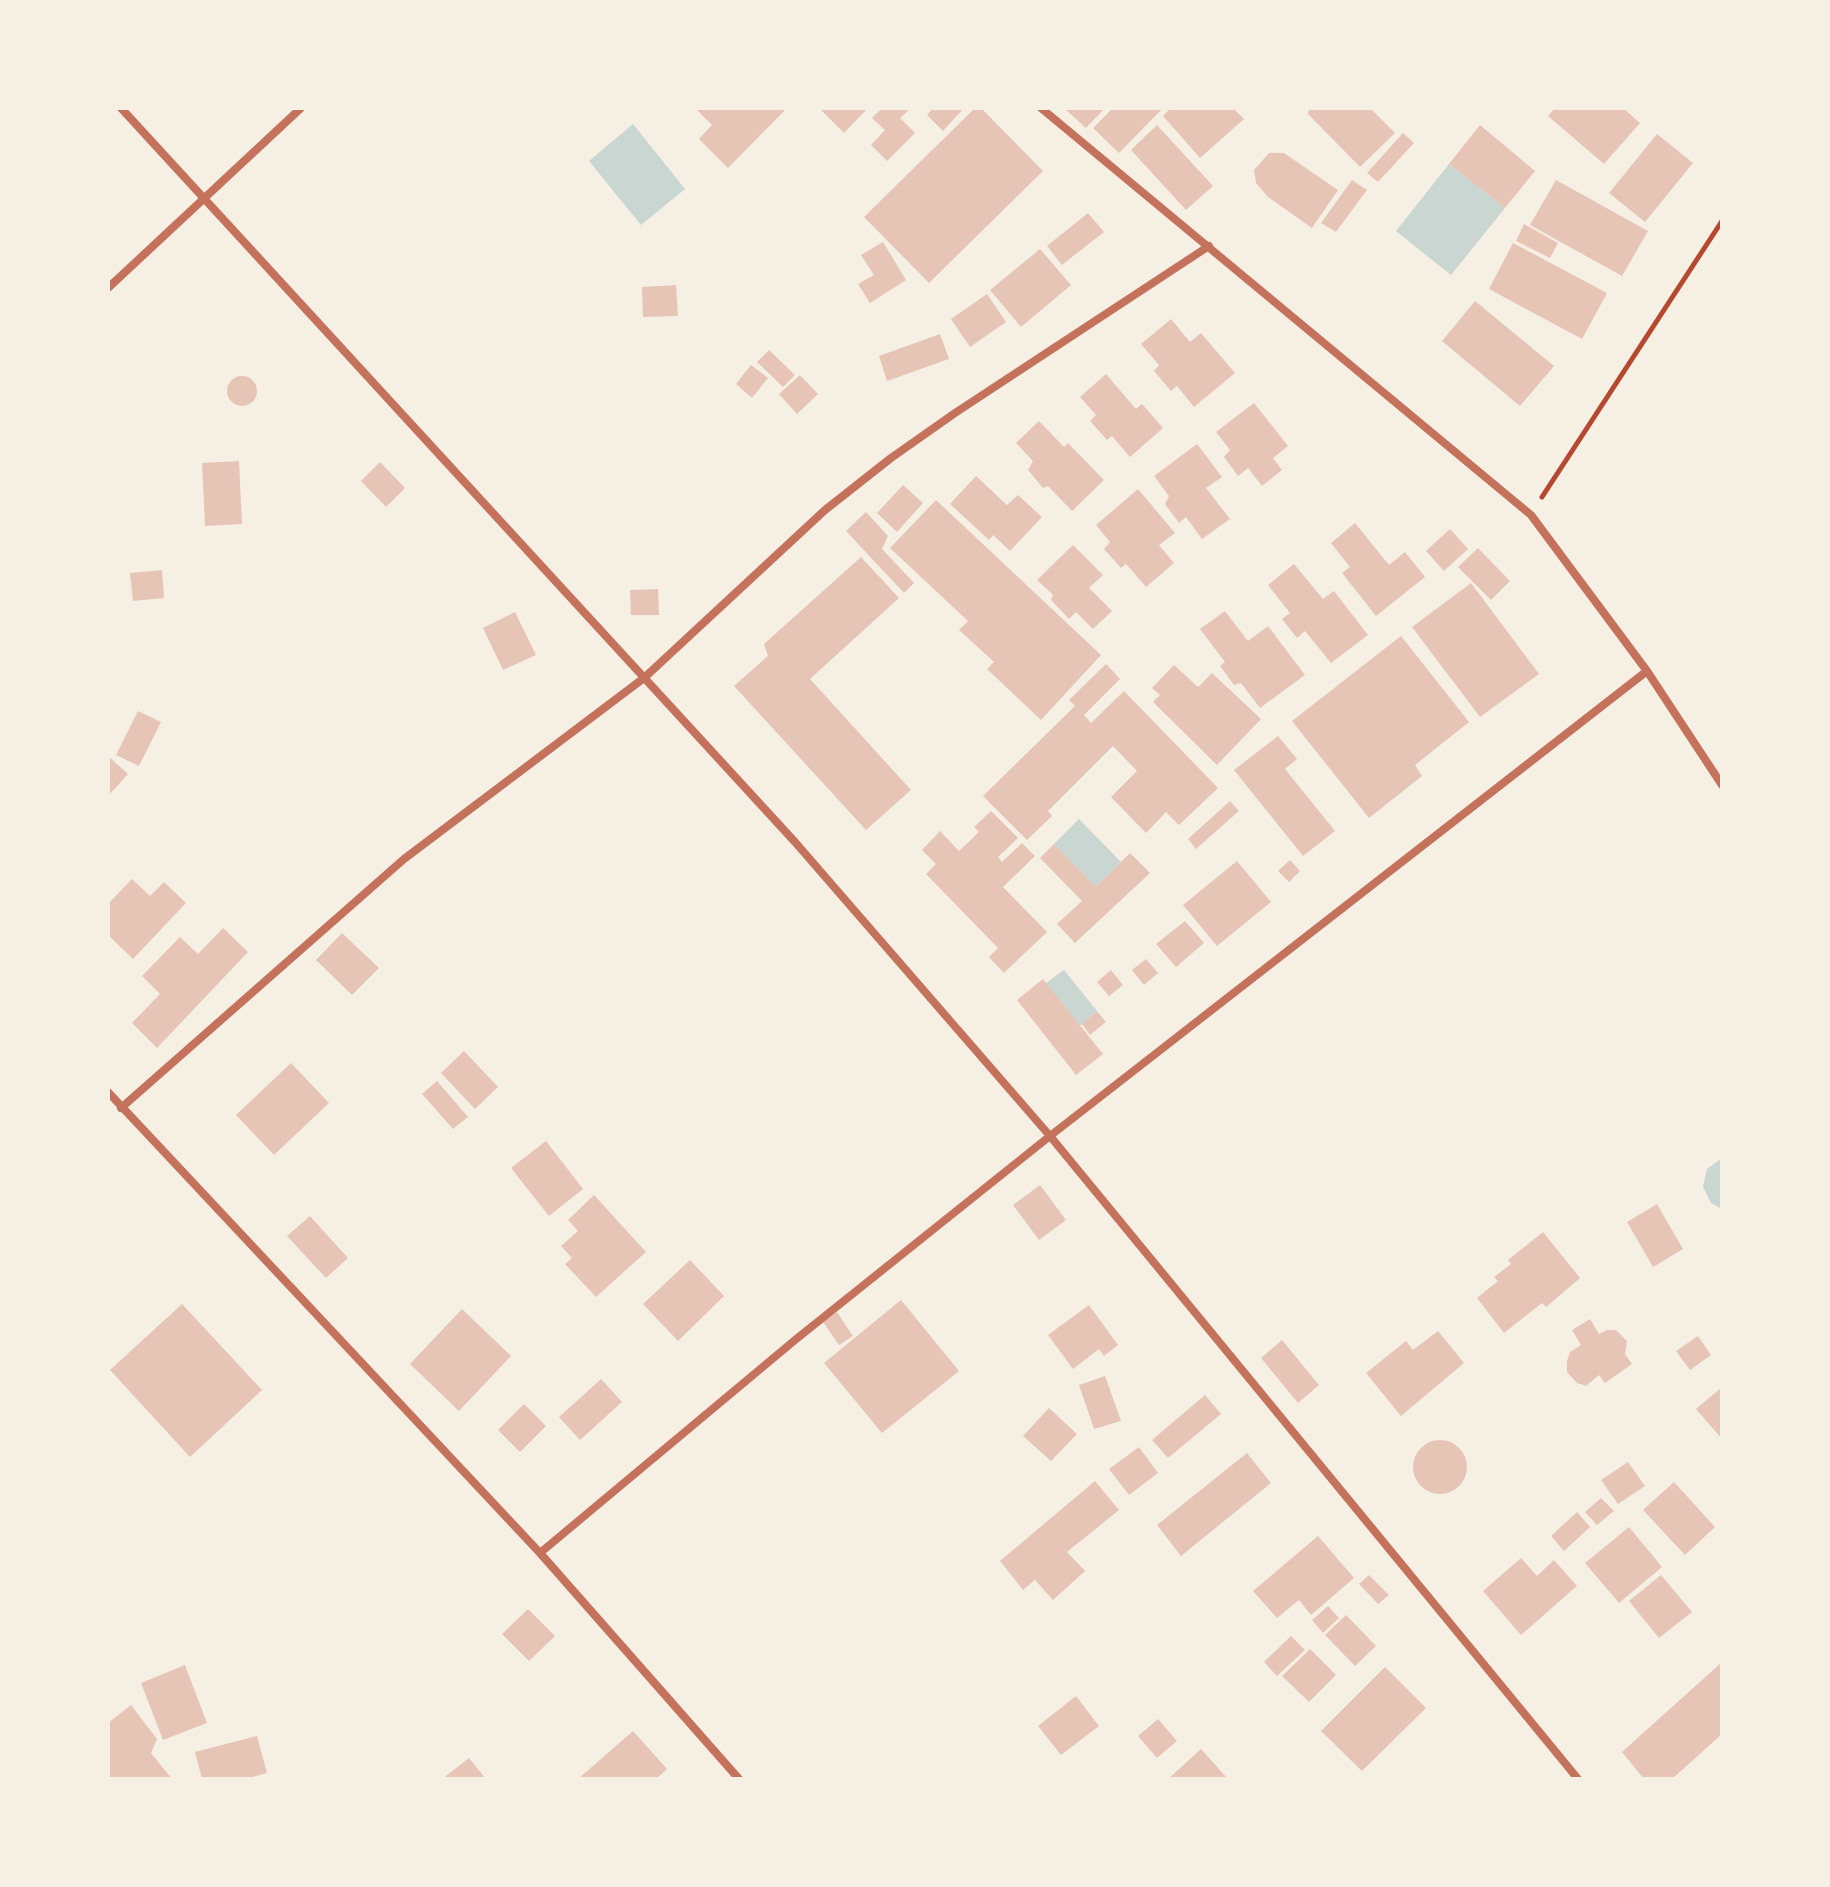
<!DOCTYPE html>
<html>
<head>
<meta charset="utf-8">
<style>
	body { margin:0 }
	#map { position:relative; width:1830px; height:1887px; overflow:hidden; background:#f6efe4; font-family:"DM Sans",sans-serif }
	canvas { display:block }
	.frame { position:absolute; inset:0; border:110px solid #f6efe4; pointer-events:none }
</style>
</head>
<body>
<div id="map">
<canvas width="1830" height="1887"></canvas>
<div class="frame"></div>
</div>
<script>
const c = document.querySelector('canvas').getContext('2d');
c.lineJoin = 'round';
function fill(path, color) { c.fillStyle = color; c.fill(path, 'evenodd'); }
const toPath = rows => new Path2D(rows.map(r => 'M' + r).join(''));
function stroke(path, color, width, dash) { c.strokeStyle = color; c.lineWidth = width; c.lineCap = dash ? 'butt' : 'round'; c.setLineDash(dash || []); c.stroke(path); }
const water = toPath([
	[633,124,685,189,641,225,589,161],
	[1449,164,1505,208,1451,275,1396,231],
	[1079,819,1121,862,1096,887,1054,844],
	[1064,970,1097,1011,1080,1026,1046,983],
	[1722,1158,1722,1209,1711,1203,1703,1187,1707,1169]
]);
const building = toPath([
	[695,108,787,108,728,168,699,139,712,125],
	[819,108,868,108,844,133],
	[882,108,911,108,900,118,915,133,887,161,871,145,885,130,872,118],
	[933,108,964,108,943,131,927,115],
	[975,108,981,108,1043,171,929,283,864,217],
	[1064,108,1105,108,1086,128],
	[1113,108,1163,108,1119,153,1093,128],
	[1171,108,1233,108,1244,119,1200,158,1163,116],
	[1309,108,1370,108,1395,133,1360,167,1308,114],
	[1555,108,1623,108,1640,123,1604,164,1548,116],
	[1157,125,1213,186,1186,210,1131,150],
	[1480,125,1535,171,1505,208,1449,164],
	[1403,133,1414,143,1378,182,1367,173],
	[1657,134,1693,163,1645,222,1609,193],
	[1269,153,1284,153,1338,190,1312,228,1268,197,1256,183,1254,170],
	[1352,180,1367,190,1336,232,1321,223],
	[1556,180,1648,231,1622,276,1530,225],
	[1088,213,1104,232,1062,265,1047,246],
	[1524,224,1558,243,1550,258,1516,241],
	[883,242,906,280,870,303,858,284,874,275,861,255],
	[1513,243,1607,293,1582,339,1489,289],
	[1040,249,1071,285,1021,327,990,290],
	[676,285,678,316,643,317,642,287],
	[987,294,1006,322,970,347,951,319],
	[1475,301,1554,366,1520,406,1442,341],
	[1171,319,1190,342,1201,333,1235,373,1194,407,1177,386,1171,391,1154,371,1159,365,1141,344],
	[940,334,949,359,887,381,879,356],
	[769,350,795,375,783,387,757,362],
	[751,365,768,378,752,398,736,384],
	[1106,374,1136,409,1142,404,1163,428,1130,457,1112,436,1107,440,1090,421,1096,415,1080,397],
	[800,375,818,394,797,414,779,394],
	'227 391a15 15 0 1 1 30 0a15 15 0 1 1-30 0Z',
	[1254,403,1288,446,1273,458,1282,470,1262,486,1248,468,1238,476,1224,457,1230,450,1216,432],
	[1039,421,1064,447,1068,443,1104,480,1072,511,1048,486,1043,488,1028,470,1033,461,1016,443],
	[1197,444,1222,477,1206,488,1230,519,1202,539,1186,517,1179,523,1165,504,1169,496,1154,476],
	[239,461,242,524,205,526,202,463],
	[380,462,405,488,386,507,361,481],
	[976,476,1007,505,1018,495,1042,517,1010,551,993,535,989,540,950,504],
	[903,485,923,503,897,532,877,513],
	[1138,489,1175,533,1159,545,1174,563,1146,587,1126,564,1121,568,1104,549,1110,542,1096,525],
	[936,500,1101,655,1041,720,987,669,994,662,959,630,968,621,890,548],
	[866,512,888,536,882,549,914,583,904,593,846,531],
	[1355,523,1389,565,1405,552,1425,577,1376,616,1342,573,1350,567,1331,543],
	[1450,529,1468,549,1444,571,1426,551],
	[1073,545,1103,575,1089,588,1112,611,1093,629,1076,612,1069,619,1051,600,1053,595,1037,580],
	[1478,548,1510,581,1491,600,1458,567],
	[861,557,899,598,810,679,911,790,866,830,734,686,768,656,764,644],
	[1294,564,1323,599,1334,591,1368,635,1331,663,1305,631,1297,638,1282,619,1290,613,1268,585],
	[162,570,164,598,133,601,130,573],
	[1471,583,1539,674,1480,717,1412,627],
	[658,589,659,615,631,615,630,590],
	[1225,611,1248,641,1268,626,1305,675,1260,708,1241,683,1234,685,1220,666,1225,662,1200,629],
	[515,612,536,655,503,670,483,628],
	[1401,636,1469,722,1415,765,1422,776,1369,818,1292,721],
	[1106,664,1120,679,1084,715,1091,723,1124,691,1218,788,1179,825,1166,812,1146,833,1111,797,1137,771,1113,746,1048,811,1052,816,1027,840,983,796,1075,706,1069,700],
	[1174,665,1198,687,1212,673,1261,719,1217,765,1153,702,1160,695,1152,688],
	[138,711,161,722,139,766,116,755],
	[1278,736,1297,759,1285,769,1335,831,1303,856,1234,770],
	[108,756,128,774,108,796],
	[1230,801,1239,811,1196,849,1188,839],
	[991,811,1018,838,998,857,1002,862,1022,843,1035,856,1003,887,1047,932,1004,973,989,957,998,948,926,874,936,864,922,850,940,831,959,851,979,832,974,827],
	[1054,844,1096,887,1130,853,1150,873,1075,943,1057,924,1082,901,1040,858],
	[1290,860,1300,871,1289,882,1278,871],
	[1237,861,1271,902,1217,946,1183,905],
	[132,879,150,896,164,882,186,903,133,959,108,935,108,904],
	[1185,921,1204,943,1176,967,1156,944],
	[223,928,248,952,157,1048,132,1023,160,994,142,976,180,937,198,954],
	[342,933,379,968,352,995,316,960],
	[1146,959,1158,973,1144,985,1132,970],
	[1111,970,1123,985,1109,996,1097,982],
	[1043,979,1103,1054,1076,1075,1017,1000],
	[1097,1011,1106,1022,1090,1035,1082,1024],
	[464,1051,498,1087,475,1109,441,1073],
	[291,1063,329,1103,274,1155,236,1115],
	[437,1081,468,1117,453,1129,422,1094],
	[546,1141,583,1189,549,1216,511,1168],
	[1040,1185,1066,1220,1039,1240,1013,1205],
	[594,1195,646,1252,596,1297,565,1264,572,1258,561,1246,578,1231,568,1220],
	[1657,1204,1683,1249,1653,1267,1627,1222],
	[310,1216,348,1258,326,1278,287,1236],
	[1543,1232,1580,1278,1546,1307,1542,1303,1504,1333,1477,1298,1498,1281,1494,1277,1511,1264,1508,1260],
	[690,1260,724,1296,678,1341,643,1304],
	[901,1300,959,1371,882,1433,824,1363],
	[182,1304,262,1390,190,1457,110,1370],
	[1089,1305,1118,1345,1104,1356,1099,1349,1073,1369,1048,1335],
	[462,1309,511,1356,459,1411,410,1364],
	[837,1312,853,1336,839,1345,823,1322],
	[1590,1319,1599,1334,1607,1330,1616,1330,1627,1341,1625,1354,1632,1364,1605,1383,1599,1375,1586,1386,1577,1383,1567,1372,1567,1361,1570,1352,1581,1345,1572,1330],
	[1438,1331,1464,1363,1401,1416,1366,1373,1406,1341,1413,1350],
	[1698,1336,1711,1355,1690,1370,1676,1351],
	[1282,1340,1319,1385,1298,1403,1261,1358],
	[1105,1376,1121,1421,1094,1429,1079,1385],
	[601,1379,622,1402,580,1440,559,1417],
	[1722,1387,1722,1439,1696,1409],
	[1205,1395,1221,1414,1168,1458,1152,1440],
	[524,1404,546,1426,520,1452,498,1430],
	[1049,1408,1077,1434,1051,1461,1023,1436],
	'1413 1467a27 27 0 1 1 54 0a27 27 0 1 1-54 0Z',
	[1139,1447,1158,1473,1129,1495,1109,1469],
	[1247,1453,1271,1483,1181,1556,1157,1525],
	[1628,1462,1645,1486,1618,1504,1601,1480],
	[1095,1481,1119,1510,1067,1552,1085,1571,1053,1600,1035,1580,1023,1590,1000,1561],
	[1674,1482,1715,1527,1685,1555,1643,1510],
	[1601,1498,1614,1511,1597,1525,1585,1512],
	[1577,1512,1590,1527,1564,1551,1551,1536],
	[1629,1527,1662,1567,1619,1603,1585,1563],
	[1318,1536,1354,1578,1311,1615,1299,1600,1277,1618,1253,1591],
	[1521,1558,1537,1576,1554,1560,1577,1586,1521,1635,1483,1591],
	[1369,1575,1389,1595,1378,1604,1359,1584],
	[1661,1575,1692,1612,1659,1638,1629,1601],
	[1328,1606,1339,1618,1323,1633,1312,1620],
	[528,1609,555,1636,529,1661,502,1634],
	[1346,1615,1376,1646,1355,1666,1325,1635],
	[1291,1636,1305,1650,1277,1676,1264,1662],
	[1310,1649,1336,1675,1309,1702,1282,1676],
	[1722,1662,1722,1734,1672,1779,1644,1779,1622,1752],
	[185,1665,207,1723,163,1740,141,1683],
	[1385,1667,1426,1708,1362,1771,1321,1731],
	[1076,1696,1099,1726,1061,1755,1038,1726],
	[131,1705,157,1739,151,1753,172,1779,108,1779,108,1723],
	[1158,1719,1177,1741,1157,1758,1138,1736],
	[633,1731,667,1769,656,1779,578,1779],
	[257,1736,267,1773,245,1779,202,1779,195,1752],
	[1201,1749,1228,1779,1168,1779],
	[469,1758,486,1779,442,1779]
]);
const path = toPath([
	[1542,497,1722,221]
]);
const minor = toPath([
	[121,108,795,842,1050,1136,1578,1779],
	[1041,108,1531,515,1647,671,1722,785],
	[108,288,301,108],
	[108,1092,540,1553,739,1779],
	[121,1108,404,859,644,678,825,510,891,458,955,413,1209,246],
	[540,1553,795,1340,1050,1136,1647,671]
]);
fill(water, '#c9d6d2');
fill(building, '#e6c5b7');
stroke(path, '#b5482f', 5);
stroke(minor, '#c5725c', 8);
</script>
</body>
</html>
